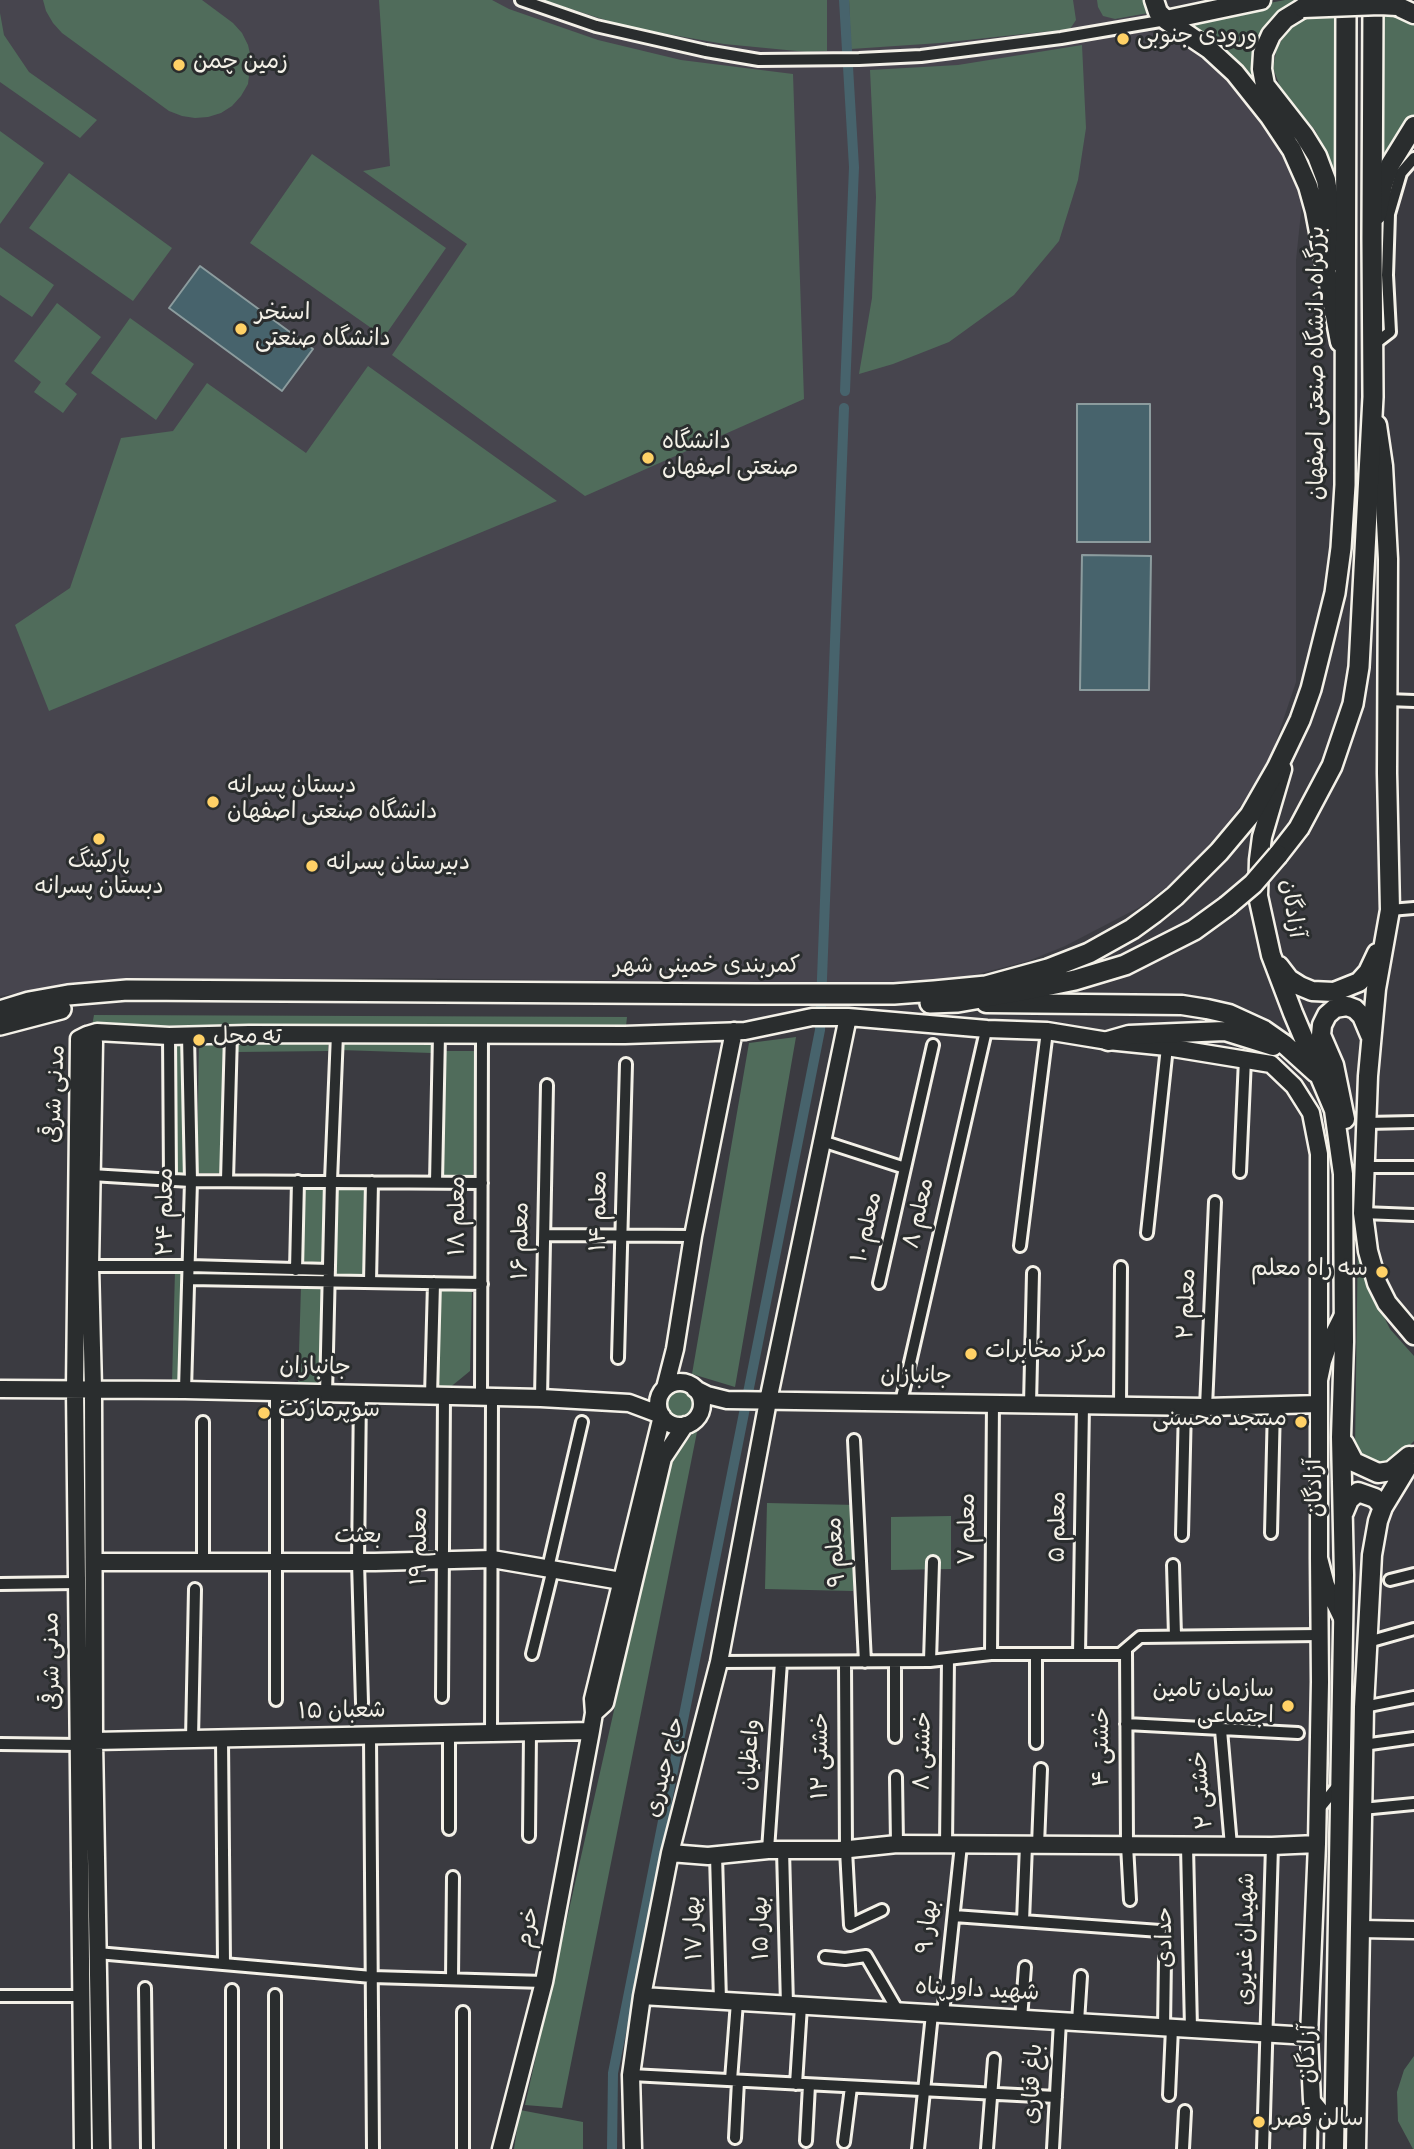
<!DOCTYPE html>
<html>
<head>
<meta charset="utf-8">
<style>
	body { margin:0 }
	canvas { display:block; background:#3b3b41 }
</style>
</head>
<body>
<canvas width="1414" height="2149"></canvas>
<script>
const c = document.querySelector('canvas').getContext('2d');
c.lineJoin = 'round';
function fill(path, color) { c.fillStyle = color; c.fill(path, 'evenodd'); }
const toPath = rows => new Path2D(rows.map(r => 'M' + r).join(''));
function stroke(path, color, width, dash) { c.strokeStyle = color; c.lineWidth = width; c.lineCap = dash ? 'butt' : 'round'; c.setLineDash(dash || []); c.stroke(path); }
function write(font, color, halo, rows, align = 'center') {
  c.font = font + ' Dekko,"Playpen Sans Arabic",sans-serif'; c.lineWidth = 6; c.setLineDash([]); c.textBaseline = 'middle'; c.strokeStyle = halo; c.fillStyle = color; for (const [text, x, y, turn = 0] of rows) {
    c.save(); c.translate(x, y); c.rotate((+turn || 0) * Math.PI / 180); c.textAlign = isNaN(turn) ? turn : align; if (halo) c.strokeText(text, 0, 0); c.fillText(text, 0, 0); c.restore();
  }
}
const built = toPath([
	[0,0,1146,0,1148,32,1172,36,1184,41,1225,78,1266,127,1296,172,1303,193,1296,260,1296,682,1270,759,1252,791,1221,831,1197,858,1167,887,1138,908,1065,946,1028,961,966,977,922,983,874,984,386,978,82,983,0,996]
]);
const green = toPath([
	[43,0,202,0,233,23,242,33,248,45,251,58,248,84,241,96,232,106,221,113,208,117,195,118,182,116,169,111,62,33,53,23,46,11],
	[379,0,492,0,509,9,598,40,681,60,793,74,804,399,585,496,392,355,467,244,363,171,390,166],
	[543,0,827,0,827,51,807,52,724,44,627,27],
	[849,0,1073,0,1076,20,1070,29,940,43,851,49],
	[1097,0,1147,0,1154,12,1115,19,1103,16,1098,7],
	[1285,0,1310,0,1255,65,1310,162,1325,198,1328,216,1305,165,1177,21],
	[0,13,4,35,29,72,97,120,80,138,0,82],
	[1341,13,1340,202,1328,155,1315,130,1282,92,1273,68,1277,47,1290,28,1306,14],
	[1379,13,1391,13,1414,22,1414,119,1381,174],
	[1082,45,1086,128,1078,180,1059,241,1014,295,949,342,893,364,859,374,872,298,876,197,870,70,958,65],
	[0,131,44,163,0,224],
	[312,154,446,248,384,337,250,243],
	[69,173,172,248,133,301,29,228],
	[0,247,54,285,32,317,0,295],
	[57,303,101,337,65,384,77,394,63,413,34,392,41,382,14,361],
	[130,318,194,364,156,420,91,373],
	[368,366,557,501,49,711,15,625,70,588,121,438,173,431,207,383,306,453],
	[94,1015,627,1017,625,1035,357,1025,92,1026],
	[796,1037,735,1387,692,1374,749,1043],
	[173,1039,185,1039,184,1173,172,1173],
	[328,1039,328,1051,237,1052,237,1040],
	[340,1039,432,1041,432,1053,340,1050],
	[199,1040,226,1040,224,1173,197,1173],
	[441,1051,475,1051,473,1176,440,1175],
	[301,1184,328,1185,326,1264,300,1263],
	[338,1186,367,1187,364,1277,335,1276],
	[1358,1234,1364,1271,1374,1297,1390,1329,1414,1356,1414,1441,1399,1456,1384,1464,1371,1463,1361,1457,1355,1449],
	[175,1271,185,1271,182,1383,172,1383],
	[301,1286,327,1287,324,1387,298,1387],
	[441,1289,472,1289,470,1371,448,1389,438,1389],
	'665 1403a14 14 0 1 1 28 0a14 14 0 1 1-28 0Z',
	[698,1427,562,2108,525,2105,670,1462],
	[767,1503,856,1505,853,1591,765,1589],
	[951,1516,951,1569,891,1570,891,1517],
	[1414,2056,1414,2149,1413,2149,1398,2121,1397,2092,1404,2070],
	[520,2110,583,2122,583,2149,514,2149]
]);
const water = toPath([
	[200,266,313,349,282,391,169,308,200,266],
	[1077,404,1150,404,1150,542,1077,542,1077,404],
	[1082,555,1151,556,1149,690,1080,690,1082,555]
]);
const canal = toPath([
	[844,0,854,167,845,391],
	[612,2149,613,2073,820,1030,844,408]
]);
const street = toPath([
	[521,0,596,26,706,51,759,60,859,59,921,56,1061,38,1166,20],
	[1373,345,1390,332,1387,275,1389,214,1401,173,1414,158],
	[1387,700,1414,701],
	[1390,910,1414,908],
	[169,1036,170,1179],
	[1366,1123,1414,1122],
	[822,1141,905,1168,879,1283],
	[1365,1167,1414,1167],
	[905,1168,933,1045],
	[1240,1172,1245,1059],
	[91,1175,191,1181,482,1183],
	[227,1180,231,1034],
	[436,1182,439,1035],
	[1363,1213,1414,1215],
	[1147,1233,1167,1047],
	[545,1235,693,1236],
	[1020,1246,1047,1031],
	[90,1266,190,1266,329,1270],
	[296,1270,298,1181],
	[189,1279,482,1284],
	[370,1282,372,1182],
	[618,1358,626,1064],
	[185,1390,191,1181,188,1035],
	[276,1392,276,1700],
	[326,1394,331,1181,337,1034],
	[360,1394,358,1562,362,1703],
	[431,1396,434,1283],
	[481,1397,482,1035],
	[541,1398,547,1085],
	[901,1402,985,1035],
	[1030,1404,1033,1273],
	[1083,1405,1079,1654,1120,1654,1140,1637,1320,1635],
	[1120,1405,1121,1267],
	[1206,1407,1215,1202],
	[854,1440,865,1662],
	[1271,1533,1274,1405],
	[1182,1535,1185,1406],
	[203,1562,203,1422],
	[933,1562,930,1661,991,1654,1079,1654],
	[1173,1565,1175,1636],
	[548,1568,582,1422],
	[1390,1580,1414,1574],
	[0,1584,77,1583],
	[1368,1642,1414,1629],
	[1126,1649,1127,1845,1130,1900],
	[532,1654,553,1569],
	[991,1654,993,1403],
	[1036,1654,1036,1743],
	[719,1662,930,1661],
	[845,1662,846,1850,850,1925,882,1910],
	[442,1697,444,1396],
	[1364,1707,1414,1697],
	[1126,1724,1298,1733],
	[1221,1730,1231,1846],
	[491,1734,492,1397],
	[449,1735,449,1829],
	[370,1737,373,2149],
	[895,1737,895,1662],
	[192,1739,195,1589],
	[222,1739,224,1964],
	[0,1744,79,1745],
	[1363,1745,1414,1738],
	[896,1777,897,1844],
	[1362,1809,1414,1804],
	[1318,1810,1340,1783],
	[529,1836,530,1733],
	[946,1845,948,1659],
	[1038,1845,1041,1769],
	[1187,1846,1191,2029],
	[768,1850,781,1662],
	[783,1850,787,2005],
	[716,1855,720,2001],
	[954,1916,1160,1931],
	[1023,1921,1026,1845],
	[97,1953,372,1977,544,1982],
	[825,1957,845,1959,866,1956,898,2011],
	[452,1979,453,1877],
	[145,1988,147,2149],
	[275,1995,275,2149],
	[0,1996,82,1996],
	[943,2014,961,1845],
	[1021,2019,1025,1967],
	[1078,2022,1081,1976],
	[1164,2028,1165,1958],
	[631,2075,1056,2097],
	[731,2080,737,2002],
	[796,2084,801,2006],
	[1169,2095,1172,2028],
	[735,2138,738,2081],
	[806,2141,809,2085],
	[844,2142,851,2087],
	[232,2149,232,1990],
	[463,2149,463,2012],
	[918,2149,932,2014],
	[987,2149,994,2059],
	[1053,2149,1060,2021],
	[1183,2149,1185,2111],
	[1263,2149,1272,1846],
	[1311,2149,1312,2101]
]);
const secondary = toPath([
	[87,1035,97,1032,169,1036,249,1034,625,1035,745,1031,812,1017,848,1017,987,1029,1047,1031,1108,1041,1167,1047,1271,1064,1294,1086,1311,1113,1319,1154,1319,1380],
	'658 1404a22 22 0 1 1 44 0a22 22 0 1 1-44 0Z',
	[665,1388,675,1349,693,1236,734,1031],
	[0,1389,185,1390,541,1398,629,1403,661,1415],
	[695,1389,707,1395,727,1400,1206,1407,1319,1404],
	[1319,1558,1320,1682,1317,1844,1309,2036,1312,2101,1334,2128],
	[94,1562,375,1562,492,1559,621,1581],
	[1342,1618,1326,1585,1319,1558,1319,1380,1323,1361,1330,1341,1343,1315],
	[594,1713,605,1703,663,1458,685,1425],
	[94,1741,591,1731],
	[670,1853,708,1856,768,1850,840,1850,897,1844,1272,1846,1317,1844],
	[1360,1929,1414,1930],
	[642,1996,1309,2036],
	[83,2149,75,1389,79,1039,87,1035,94,1042,90,1266,93,1389,94,1741,101,2149],
	[501,2149,544,1982,591,1731,594,1713,593,1699,662,1416],
	[633,2149,631,2075,642,1996,670,1853,719,1662,768,1401,848,1017]
]);
const primary = toPath([
	[1154,0,1158,12,1166,20,1209,49,1235,73,1270,117,1292,150,1308,186,1315,211,1340,342],
	[1397,6,1414,14],
	[1303,8,1285,19,1271,35,1263,53,1262,69,1265,85,1304,135,1317,156,1326,180,1339,262],
	[1166,20,1261,0],
	[1377,215,1383,185,1390,165,1414,126],
	[1377,425,1383,466,1388,559,1387,773,1390,910,1376,989,1368,1076,1363,1213,1368,1251,1377,1283,1387,1303,1414,1335],
	[1282,769,1262,837,1259,860,1258,896,1271,955,1293,1013,1334,1110,1343,1174,1344,1342,1341,1437,1344,1575,1334,2149],
	[1279,966,1289,979,1300,986,1312,991,1334,992,1359,982,1368,972,1377,953],
	[986,1003,1182,1005,1207,1009,1229,1014,1264,1030,1284,1044,1316,1073],
	[1108,1041,1129,1035,1225,1031,1273,1046],
	[1345,1119,1334,1065,1321,1035,1322,1025,1327,1015,1335,1008,1347,1006,1355,1009,1362,1016,1370,1035],
	[1344,1443,1354,1462,1378,1473,1391,1471,1409,1456],
	[1344,1512,1349,1500,1358,1492,1375,1498,1383,1507],
	[1356,2149,1364,1707,1372,1555,1378,1521,1383,1507,1414,1456]
]);
const highway = toPath([
	[1278,855,1299,828,1332,766,1353,704,1359,667,1373,397,1372,238,1373,0],
	[930,1003,958,1002,1021,991,1075,980,1125,965,1194,930,1227,906],
	[0,1011,29,1002,68,995,127,990,756,994,894,994,934,991,986,986,1048,969,1089,953,1132,929,1154,913,1175,896,1219,852,1250,815,1277,768,1300,720,1311,689,1335,593,1341,548,1345,485,1346,0],
	[0,1025,61,1009]
]);
const primaryBridge = toPath([
	[1303,8,1380,5,1397,6]
]);
const highwayBridge = toPath([
	[1227,906,1253,884,1278,855]
]);
const markers = [
	[1123,39,7,"#ffd166"],
	[179,65,7,"#ffd166"],
	[241,329,7,"#ffd166"],
	[648,458,7,"#ffd166"],
	[213,802,7,"#ffd166"],
	[99,839,7,"#ffd166"],
	[312,866,7,"#ffd166"],
	[199,1040,7,"#ffd166"],
	[1382,1272,7,"#ffd166"],
	[971,1354,7,"#ffd166"],
	[264,1413,7,"#ffd166"],
	[1301,1422,7,"#ffd166"],
	[1288,1706,7,"#ffd166"],
	[1259,2122,7,"#ffd166"]
];
const poiNames = [
	["ورودی جنوبی",1137,39],
	["زمین چمن",193,65],
	["استخر",255,316],
	["دانشگاه صنعتی",255,342],
	["دانشگاه",662,445],
	["صنعتی اصفهان",662,471],
	["دبستان پسرانه",227,789],
	["دانشگاه صنعتی اصفهان",227,815],
	["پارکینگ",99,864,"center"],
	["دبستان پسرانه",99,890,"center"],
	["دبیرستان پسرانه",326,866],
	["ته محل",213,1040],
	["سه راه معلم",1368,1272,"right"],
	["مرکز مخابرات",985,1354],
	["سوپرمارکت",278,1413],
	["مسجد محسنی",1287,1422,"right"],
	["سازمان تامین",1274,1693,"right"],
	["اجتماعی",1274,1719,"right"],
	["سالن قصر",1273,2122]
];
const streetNames = [
	["بزرگراه دانشگاه صنعتی اصفهان",1320,363,-90],
	["آزادگان",1289,909,81],
	["کمربندی خمینی شهر",707,969],
	["مدنی شرقی",58,1094,-87],
	["معلم ۱۴",602,1211,-89],
	["معلم ۲۴",169,1212,-90],
	["معلم ۸",922,1214,-77],
	["معلم ۱۸",461,1216,-90],
	["معلم ۱۰",870,1228,-77],
	["معلم ۱۶",524,1241,-89],
	["معلم ۲",1190,1304,-88],
	["جانبازان",315,1370,1],
	["جانبازان",916,1379,1],
	["آزادگان",1318,1488,-92],
	["معلم ۵",1061,1527,-89],
	["معلم ۷",971,1529,-90],
	["بعثت",358,1539],
	["معلم ۱۹",423,1546,-90],
	["معلم ۹",839,1552,-93],
	["مدنی شرقی",55,1661,-91],
	["۱۵ شعبان",342,1714,-1],
	["خشتی ۴",1105,1747,-90],
	["خشتی ۸",926,1751,-89],
	["واعظیان",753,1755,-86],
	["خشتی ۱۲",824,1756,-90],
	["حاج حیدری",668,1768,-76],
	["خشتی ۲",1205,1790,-95],
	["بهار ۹",931,1927,-84],
	["خرم",531,1928,-79],
	["بهار ۱۷",697,1928,-92],
	["بهار ۱۵",764,1928,-91],
	["حدادی",1168,1938,-91],
	["شهیدان غدیری",1249,1939,-89],
	["شهید داورپناه",977,1993,3],
	["آزادگان",1311,2054,-89],
	["باغ قناری",1036,2084,-87]
];
fill(built, '#47454e');
fill(green, '#506c5b');
fill(water, '#47636c');
stroke(water, '#8c9c9e', 2);
stroke(canal, '#47636c', 10);
stroke(street, '#f4f1e8', 16);
stroke(secondary, '#f4f1e8', 21);
stroke(primary, '#f4f1e8', 23);
stroke(highway, '#f4f1e8', 24);
stroke(street, '#2a2d2e', 10);
stroke(secondary, '#2a2d2e', 16);
stroke(primary, '#2a2d2e', 18);
stroke(highway, '#2a2d2e', 19);
stroke(primaryBridge, '#f4f1e8', 23, []);
stroke(highwayBridge, '#f4f1e8', 24, []);
stroke(primaryBridge, '#2a2d2e', 18);
stroke(highwayBridge, '#2a2d2e', 19);
for (const [x, y, r, color] of markers) { const dot = new Path2D(); dot.arc(x, y, r, 0, 2 * Math.PI); c.fillStyle = color; c.fill(dot); stroke(dot, '#2a2d2e', 2.5); }
write('23px', '#f4f1e8', '#2a2d2e', poiNames, 'left');
write('23px', '#f4f1e8', '#2a2d2e', streetNames);
</script>
</body>
</html>
